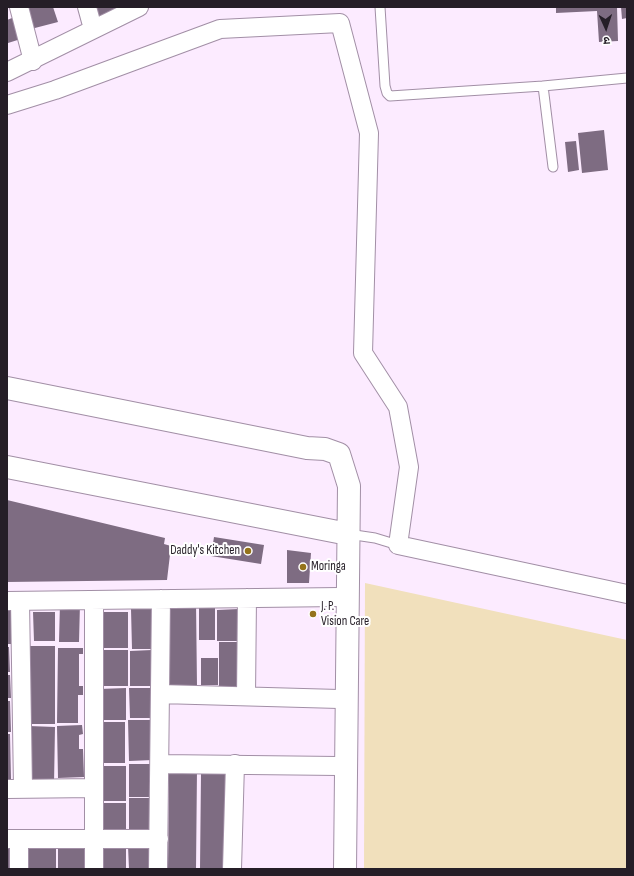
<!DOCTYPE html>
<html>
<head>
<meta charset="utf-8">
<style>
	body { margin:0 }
	#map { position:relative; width:634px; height:876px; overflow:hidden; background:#fcebff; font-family:"Sofia Sans Condensed","Noto Sans Devanagari",sans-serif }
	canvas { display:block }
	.frame { position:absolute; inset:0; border:8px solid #251e27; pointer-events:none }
	.north { position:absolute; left:586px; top:8px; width:40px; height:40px; -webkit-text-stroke:3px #fff; paint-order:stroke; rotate:177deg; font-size:11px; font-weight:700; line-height:16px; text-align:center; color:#251e27 }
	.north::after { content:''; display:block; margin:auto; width:14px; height:18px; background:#251e27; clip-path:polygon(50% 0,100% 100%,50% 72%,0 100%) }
</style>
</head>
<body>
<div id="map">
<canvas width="634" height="876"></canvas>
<div class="frame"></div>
<div class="north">उ</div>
</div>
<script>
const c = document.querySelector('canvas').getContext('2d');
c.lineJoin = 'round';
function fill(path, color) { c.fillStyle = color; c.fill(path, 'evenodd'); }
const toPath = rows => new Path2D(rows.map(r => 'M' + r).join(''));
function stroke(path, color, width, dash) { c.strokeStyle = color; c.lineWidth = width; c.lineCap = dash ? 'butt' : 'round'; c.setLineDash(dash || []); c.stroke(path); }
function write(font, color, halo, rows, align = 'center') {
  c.font = font + ' "Sofia Sans Condensed",sans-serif'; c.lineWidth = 4; c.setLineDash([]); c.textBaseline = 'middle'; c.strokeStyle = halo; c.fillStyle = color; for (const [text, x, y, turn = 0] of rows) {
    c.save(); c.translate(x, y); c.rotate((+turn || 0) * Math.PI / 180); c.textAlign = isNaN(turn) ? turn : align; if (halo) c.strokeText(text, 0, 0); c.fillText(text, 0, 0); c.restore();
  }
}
const green = toPath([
	[365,583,627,640,627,869,364,869]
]);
const building = toPath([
	[24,7,53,7,58,22,31,29],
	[91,7,114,7,115,13,93,18],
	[556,7,617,7,618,41,599,42,597,11,556,13],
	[621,7,627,7,627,18,622,19],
	[17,16,24,38,8,43,7,20],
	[604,130,608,170,582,173,578,133],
	[576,141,579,170,568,172,565,142],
	[7,500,165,538,164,544,171,546,167,580,7,582],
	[214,537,264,545,261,564,211,556],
	[287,550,311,553,309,583,287,583],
	[196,602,197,687,169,687,168,603],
	[60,603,80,603,79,642,59,642],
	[199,603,215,603,215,640,199,640],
	[7,609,11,609,12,644,7,644],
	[131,609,153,609,153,649,132,649],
	[239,609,240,641,217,641,217,610],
	[33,612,55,612,55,641,34,641],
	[103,612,128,612,128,648,103,648],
	[219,642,240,642,240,689,219,689],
	[28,646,55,646,55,724,28,724],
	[7,647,9,647,10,672,7,672],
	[58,648,83,648,83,654,79,654,79,686,83,686,83,695,78,695,78,723,57,723],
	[103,650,128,650,128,686,103,686],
	[152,650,153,686,130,686,130,651],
	[201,658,218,658,218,685,201,685],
	[7,675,10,675,11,698,7,698],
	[126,688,126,720,99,720,99,689],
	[129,688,154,688,154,718,130,718],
	[7,701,10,701,11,732,7,732],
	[128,720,153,720,153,760,129,761],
	[101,722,125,722,125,763,101,763],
	[82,725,83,734,79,735,79,749,83,749,84,777,58,778,57,726],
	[29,726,55,727,54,784,29,784],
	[7,734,10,734,11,779,7,779],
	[129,764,153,764,153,797,129,797],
	[101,766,126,766,126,801,101,801],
	[169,769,197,769,196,869,168,869],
	[201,774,228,774,227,869,200,869],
	[129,798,153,798,153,836,129,837],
	[101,803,126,803,126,837,101,837],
	[7,842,12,842,12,869,7,869],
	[28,844,56,844,56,869,29,869],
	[58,845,84,845,84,869,58,869],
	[149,845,149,869,129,869,128,846],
	[100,846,126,846,126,869,100,869]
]);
const lane = toPath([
	[380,7,385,86,387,93,390,96,543,86,627,78],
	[543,86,553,167],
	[348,534,375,538,398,545]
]);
const street = toPath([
	[19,7,33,61],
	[87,7,93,29],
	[7,72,139,7],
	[7,105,55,90,220,29,340,23,369,133,363,353,398,407,409,467,398,545,627,594],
	[7,601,340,597],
	[20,601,23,788],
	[160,694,339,699],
	[246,696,247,598],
	[160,764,338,766],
	[7,789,94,788],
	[7,839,159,839],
	[19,869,19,839],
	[94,869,94,601],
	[158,869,161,599],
	[232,869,235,764]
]);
const secondary = toPath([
	[7,388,307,448,325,449,339,454,349,486,345,869],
	[7,467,348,534]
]);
const markers = [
	[248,551,4,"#94731a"],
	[303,567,4,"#94731a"],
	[313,614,4,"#94731a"]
];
const poiNames = [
	["Daddy's Kitchen",240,551,"right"],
	["Moringa",311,567],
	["J. P.",321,607],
	["Vision Care",321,622]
];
fill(green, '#f1e0bc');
fill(building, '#7e6c82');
stroke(lane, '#a28fa6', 11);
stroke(street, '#a28fa6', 20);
stroke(secondary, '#a28fa6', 24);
stroke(lane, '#fff', 9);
stroke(street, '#fff', 18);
stroke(secondary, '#fff', 22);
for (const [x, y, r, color] of markers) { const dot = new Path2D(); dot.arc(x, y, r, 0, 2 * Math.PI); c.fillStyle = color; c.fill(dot); stroke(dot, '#fff', 1.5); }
write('13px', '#251e27', '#fff', poiNames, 'left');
</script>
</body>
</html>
